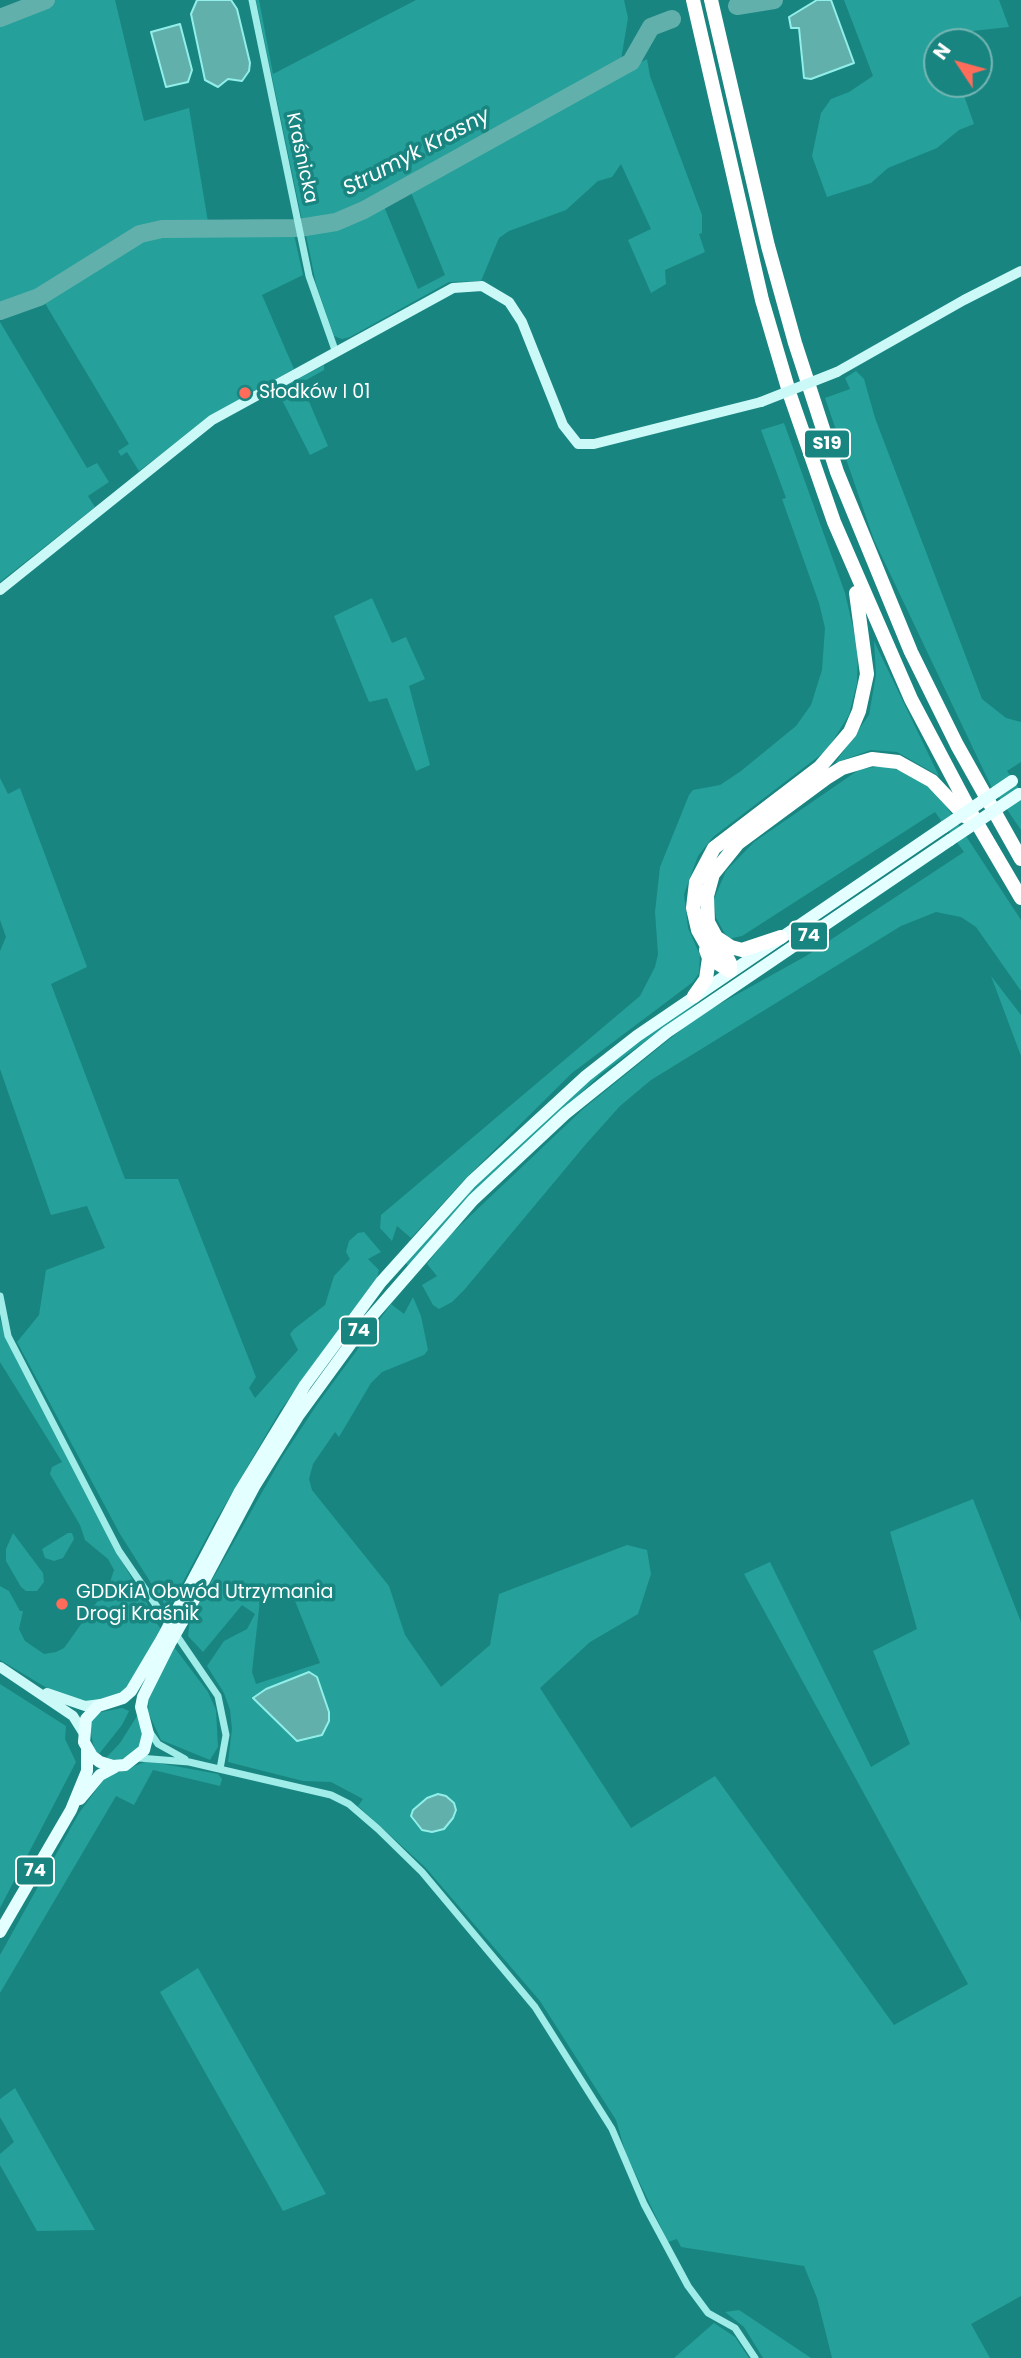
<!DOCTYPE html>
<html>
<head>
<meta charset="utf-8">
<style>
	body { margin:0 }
	#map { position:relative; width:1021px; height:2358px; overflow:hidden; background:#198581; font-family:Poppins,sans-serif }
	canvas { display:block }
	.north { position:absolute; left:923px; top:28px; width:70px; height:70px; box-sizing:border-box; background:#198581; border:2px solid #75b6b3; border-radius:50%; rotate:306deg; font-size:19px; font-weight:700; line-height:28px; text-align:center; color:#fff }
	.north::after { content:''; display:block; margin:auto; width:24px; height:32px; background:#ff6c5a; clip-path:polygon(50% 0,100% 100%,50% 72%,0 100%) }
</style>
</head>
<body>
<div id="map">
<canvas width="1021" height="2358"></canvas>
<div class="north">N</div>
</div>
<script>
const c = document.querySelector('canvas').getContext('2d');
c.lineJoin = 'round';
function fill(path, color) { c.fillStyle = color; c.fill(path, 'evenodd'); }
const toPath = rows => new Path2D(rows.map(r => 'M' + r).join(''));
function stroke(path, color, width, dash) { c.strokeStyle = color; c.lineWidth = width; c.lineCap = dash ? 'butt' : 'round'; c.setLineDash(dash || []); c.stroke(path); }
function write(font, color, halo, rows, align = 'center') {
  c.font = font + ' Poppins,sans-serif'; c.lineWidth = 7; c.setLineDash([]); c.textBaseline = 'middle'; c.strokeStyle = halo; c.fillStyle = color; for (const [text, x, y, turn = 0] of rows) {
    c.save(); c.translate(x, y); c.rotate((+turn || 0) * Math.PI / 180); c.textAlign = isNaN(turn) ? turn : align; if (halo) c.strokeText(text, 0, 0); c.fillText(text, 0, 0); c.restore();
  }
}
const green = toPath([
	[52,0,115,0,144,121,189,108,208,222,144,227,40,292,0,306,0,20],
	[256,0,259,0,273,74,416,0,624,0,628,18,620,66,363,209,335,221,303,225],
	[844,0,999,0,1009,27,972,31,945,42,937,42,937,84,960,84,974,124,959,130,937,148,888,168,871,183,827,197,812,156,821,113,831,99,849,92,873,76],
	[647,59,650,76,702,215,702,233,699,234,705,252,665,270,666,284,651,293,628,240,651,229,621,164,612,177,598,181,566,210,509,231,499,238,481,281,449,282,350,337,342,339,334,336,316,284,305,230,336,225,383,204,418,289,445,275,410,190],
	[210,230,293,230,303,275,262,295,294,369,214,414,139,471,127,452,121,456,118,451,129,444,43,300,142,237,163,233,210,234],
	[0,322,87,468,97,463,109,482,88,496,95,507,0,582],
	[324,365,324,370,301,383,328,446,310,455,277,390],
	[856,371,864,379,875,418,982,699,1006,718,1021,722,1021,762,1007,771,1021,791,1021,830,991,786,874,540,825,398,850,389,845,378],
	[784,423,845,593,858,649,857,683,849,715,827,750,713,837,698,856,684,894,688,928,700,955,699,973,693,982,572,1073,465,1179,411,1238,397,1226,392,1241,380,1228,381,1215,640,996,655,967,658,954,655,912,660,867,689,795,693,790,720,785,741,771,796,726,811,705,822,670,825,628,819,603,782,499,786,498,761,430],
	[372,598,392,643,406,637,425,679,409,686,430,765,416,771,387,698,369,702,334,616],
	[874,641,939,776,897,752,871,750,835,763,869,715,876,675],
	[883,766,912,774,939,795,1021,920,1021,991,976,927,961,917,936,912,901,926,651,1080,620,1106,586,1144,465,1289,452,1302,439,1309,433,1305,422,1285,437,1276,427,1264,447,1238,583,1109,698,1016,806,956,964,852,935,812,742,936,728,939,716,918,714,899,726,871,754,842,860,769],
	[0,778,8,794,20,788,87,967,51,984,125,1179,178,1179,256,1377,249,1388,255,1398,298,1350,290,1334,294,1329,325,1305,334,1276,350,1259,346,1252,349,1241,358,1233,364,1232,381,1252,368,1259,379,1270,377,1278,280,1411,215,1522,168,1610,120,1534,17,1342,39,1315,46,1270,105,1248,87,1206,51,1215,0,1069,0,951,6,937,0,920],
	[991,976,1021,1015,1021,1056],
	[722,985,602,1073,476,1192,408,1266,405,1261,483,1177,564,1101,663,1022],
	[413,1297,421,1316,428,1350,424,1355,382,1372,371,1383,339,1437,335,1432,313,1464,309,1479,312,1490,389,1586,405,1635,441,1687,490,1645,499,1594,627,1545,647,1550,651,1574,638,1614,590,1642,540,1688,631,1828,715,1776,894,2025,968,1984,744,1574,770,1562,871,1767,910,1744,873,1651,917,1629,890,1532,973,1499,1021,1622,1021,2296,971,2324,990,2358,832,2358,817,2298,804,2266,681,2247,677,2239,668,2242,626,2154,616,2120,540,2001,425,1867,358,1806,363,1799,331,1782,303,1781,228,1762,232,1729,230,1710,224,1693,207,1666,224,1641,247,1629,255,1614,242,1605,203,1652,188,1636,190,1619,281,1459,318,1403,391,1304,404,1314],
	[291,1591,320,1663,256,1684,252,1672,260,1600],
	[0,1319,8,1343,121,1560,153,1614,151,1616,161,1629,143,1666,122,1693,94,1702,84,1702,52,1691,0,1660,0,1586,9,1591,20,1611,23,1611,19,1629,25,1641,44,1654,56,1652,64,1648,109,1585,114,1570,108,1559,85,1540,80,1525,50,1474,52,1467,62,1462,0,1362],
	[13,1533,43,1573,44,1582,37,1591,26,1591,21,1587,6,1561,6,1549],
	[68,1533,72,1533,74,1539,63,1558,54,1561,45,1558,42,1549],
	[174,1647,208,1692,216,1710,218,1747,210,1760,161,1740,148,1712,149,1696],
	[0,1684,66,1726,65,1739,76,1762,0,1908],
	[122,1708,129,1711,122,1725,99,1754,95,1752,89,1725,97,1713],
	[137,1716,143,1736,138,1750,119,1761,106,1758,120,1743],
	[147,1761,218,1774,222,1779,220,1786,153,1770,134,1805,116,1796,0,1993,0,1955,79,1813,105,1778],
	[198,1968,326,2194,283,2211,160,1992],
	[15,2088,95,2230,37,2231,0,2165,0,2154,14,2142,0,2117,0,2099],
	[739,2310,811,2358,763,2358,744,2327,725,2312],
	[714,2323,735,2337,749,2358,674,2358]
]);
const water = toPath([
	[197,0,231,0,237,9,250,63,249,71,242,81,228,79,218,87,205,80,191,14,197,0],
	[817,0,831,0,854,63,811,79,804,78,799,28,791,28,789,17,817,0],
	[180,24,192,70,188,82,166,87,151,32,180,24],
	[309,1672,317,1677,329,1712,329,1721,322,1735,297,1741,253,1698,266,1689,309,1672],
	[438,1794,446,1796,454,1803,456,1810,453,1818,444,1829,432,1832,422,1830,411,1816,413,1810,427,1798,438,1794]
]);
const river = toPath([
	[737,6,774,0],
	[0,18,46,0],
	[0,311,39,297,140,234,162,229,299,228,336,222,364,210,631,62,651,27,672,19]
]);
const street = toPath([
	[252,0,309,276,335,350],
	[0,1296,8,1336,119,1551,218,1696,226,1735,220,1769],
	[149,1731,158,1744,185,1759],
	[139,1758,189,1762,331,1795,349,1804,378,1829,422,1872,535,2007,612,2129,644,2204,688,2286,708,2313,735,2328,755,2358]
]);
const secondary = toPath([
	[837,372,964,300,1021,271],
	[0,590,212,420,453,288,482,286,509,302,522,322,563,425,578,444,594,444,761,402],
	[0,1667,73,1716,83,1732],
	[47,1693,85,1706,101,1704]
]);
const primary = toPath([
	[175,1614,239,1493,305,1385,381,1282,471,1182,586,1076,637,1036,944,827],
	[182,1622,255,1485,298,1416,365,1324,473,1200,565,1114,667,1032,950,840],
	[163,1637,131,1691,123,1698,98,1706,86,1719,84,1742,92,1756,100,1762,113,1766,125,1765,144,1750,148,1734,141,1707,143,1697,169,1645],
	[80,1799,100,1775,117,1766],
	[0,1932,71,1810,87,1771,87,1749]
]);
const highway = toPath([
	[693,0,762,300,790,395,834,522,911,699,974,818,1021,898],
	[711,0,768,246,795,343,837,472,911,652,957,745,1021,859],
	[716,937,731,947,742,950,781,937],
	[730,971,716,962,698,930,693,908,696,882,714,848,820,767,850,732,859,711,867,674,856,593],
	[730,971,730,963,708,922,707,896,713,874,738,843,826,778,842,768,872,759,898,762,932,781,966,817],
	[694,996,706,979,709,958,706,950]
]);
const secondaryBridge = toPath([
	[761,402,837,372]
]);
const primaryBridge = toPath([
	[944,827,1012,781],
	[950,840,1019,794],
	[163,1637,175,1614],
	[169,1645,182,1622]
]);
const markers = [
	[245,393,7,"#ff6c5a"],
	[62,1604,7,"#ff6c5a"]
];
const shields = [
	[827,444,46],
	[809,936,38],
	[359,1331,38],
	[35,1871,38]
];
const shieldNames = [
	["S19",827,444],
	["74",809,936],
	["74",359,1331],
	["74",35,1871]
];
const streetNames = [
	["Kraśnicka",301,158,78]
];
const poiNames = [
	["Słodków I 01",259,393],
	["GDDKiA Obwód Utrzymania",76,1593],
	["Drogi Kraśnik",76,1615]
];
const waterNames = [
	["Strumyk Krasny",417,153,-28]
];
fill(green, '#25a09a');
fill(water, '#62b0ac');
stroke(water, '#92eee8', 2);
stroke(river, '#62b0ac', 18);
stroke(street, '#9fece8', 7);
stroke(secondary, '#cbf9f7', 10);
stroke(primary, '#e4ffff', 12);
stroke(highway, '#fff', 14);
stroke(secondaryBridge, '#cbf9f7', 10);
stroke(primaryBridge, '#e4ffff', 12);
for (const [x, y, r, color] of markers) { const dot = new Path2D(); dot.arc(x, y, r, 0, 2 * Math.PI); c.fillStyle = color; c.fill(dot); stroke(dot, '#198581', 2.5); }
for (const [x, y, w] of shields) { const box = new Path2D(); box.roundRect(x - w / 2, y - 14.5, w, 29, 5); c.fillStyle = '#198581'; c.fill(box); stroke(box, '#fff', 2); }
write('bold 18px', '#fff', null, shieldNames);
write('19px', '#fff', '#198581', streetNames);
write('19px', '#fff', '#198581', poiNames, 'left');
write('italic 21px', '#fff', '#198581', waterNames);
</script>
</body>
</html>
